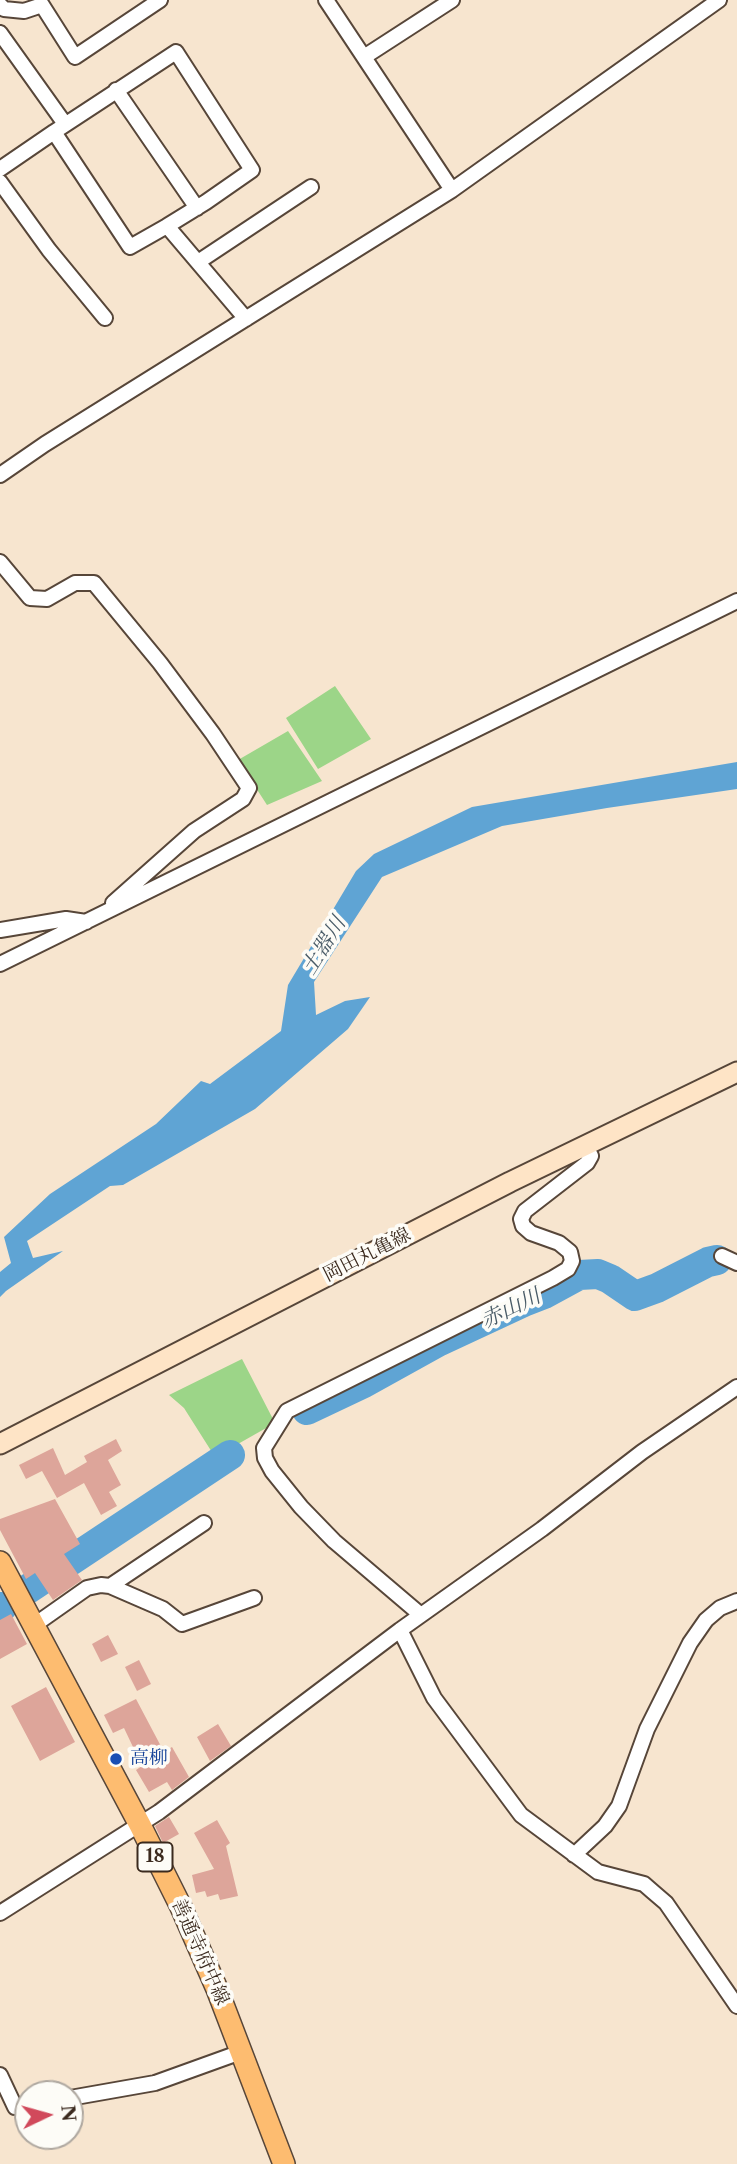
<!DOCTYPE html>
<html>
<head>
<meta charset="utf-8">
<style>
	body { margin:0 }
	#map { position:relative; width:737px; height:2164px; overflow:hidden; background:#f7e5cf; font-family:"Libre Caslon Text",serif }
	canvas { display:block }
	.north { position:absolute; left:14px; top:2080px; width:70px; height:70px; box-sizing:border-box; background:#fdfcf7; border:2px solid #afa8a0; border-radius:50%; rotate:85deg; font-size:19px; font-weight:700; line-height:28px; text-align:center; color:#3b2a1e }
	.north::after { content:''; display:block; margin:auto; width:24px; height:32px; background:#d1495b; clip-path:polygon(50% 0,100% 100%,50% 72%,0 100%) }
</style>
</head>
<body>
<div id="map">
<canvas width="737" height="2164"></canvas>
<div class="north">N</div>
</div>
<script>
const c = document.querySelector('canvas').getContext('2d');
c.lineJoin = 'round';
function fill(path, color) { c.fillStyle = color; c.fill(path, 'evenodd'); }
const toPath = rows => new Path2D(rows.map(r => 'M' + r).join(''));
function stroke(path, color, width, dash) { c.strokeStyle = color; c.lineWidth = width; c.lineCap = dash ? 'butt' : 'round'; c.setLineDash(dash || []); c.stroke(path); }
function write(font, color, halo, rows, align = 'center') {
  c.font = font + ' "Libre Caslon Text","Noto Serif JP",serif'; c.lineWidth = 7; c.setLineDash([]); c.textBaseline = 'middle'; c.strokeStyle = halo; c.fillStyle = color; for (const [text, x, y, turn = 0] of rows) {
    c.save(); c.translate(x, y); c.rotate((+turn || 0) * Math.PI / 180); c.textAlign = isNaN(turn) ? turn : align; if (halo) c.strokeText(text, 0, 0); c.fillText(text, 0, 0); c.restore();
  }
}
const green = toPath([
	[335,686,371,739,318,769,286,718],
	[288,731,322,781,267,805,238,760],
	[242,1359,275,1423,215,1457,184,1408,169,1395]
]);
const water = toPath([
	[737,762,737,789,607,808,502,826,382,877,314,982,316,1015,345,1001,370,997,348,1029,255,1109,123,1185,110,1186,27,1241,33,1258,63,1251,6,1291,0,1297,0,1272,11,1263,4,1237,50,1194,156,1124,201,1081,210,1084,281,1031,288,985,356,871,374,854,472,807]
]);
const river = toPath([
	[307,1410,364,1383,438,1342,526,1301,544,1294,579,1275,598,1274,610,1279,635,1296,657,1288,708,1262,717,1260],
	[28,1589,230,1455],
	[0,1608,2,1607]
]);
const building = toPath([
	[116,1439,122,1451,108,1460,121,1485,109,1492,117,1506,101,1515,84,1483,57,1498,42,1471,26,1479,19,1465,53,1448,65,1475,87,1462,84,1456],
	[55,1499,80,1544,64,1554,82,1580,53,1600,35,1573,26,1579,0,1530,0,1519],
	[11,1614,27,1644,0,1659,0,1620],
	[108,1635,118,1654,101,1662,92,1644],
	[139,1660,151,1684,137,1691,125,1667],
	[46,1687,75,1742,40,1761,11,1706],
	[136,1699,164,1752,172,1747,189,1777,172,1790,167,1782,149,1792,136,1770,142,1766,124,1728,113,1733,104,1715],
	[218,1724,231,1746,210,1761,197,1737],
	[169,1817,179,1834,163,1843,155,1826],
	[217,1820,230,1843,226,1846,238,1896,220,1900,218,1894,207,1897,205,1891,196,1893,192,1875,214,1869,194,1833]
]);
const street = toPath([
	[326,0,452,190],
	[0,5,4,9,24,11,42,5,75,57,160,0],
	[0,33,65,124],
	[364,57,452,0],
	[116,90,197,208],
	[54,132,176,52,252,170,206,202,167,226],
	[0,169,54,132,130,247,167,226,246,319],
	[0,182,49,250,105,318],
	[198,262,311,187],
	[0,475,45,444,452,190,719,0],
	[0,562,30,598,47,599,75,583,94,583,160,663,213,734,249,788,243,799,194,831,113,903],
	[0,930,66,919,86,922],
	[0,964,737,601],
	[722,1256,737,1263],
	[110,1586,204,1523],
	[421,1615,334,1541,301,1507,272,1471,265,1458,264,1448,287,1411,553,1278,568,1269,572,1261,570,1252,559,1243,531,1233,523,1226,521,1219,525,1211,587,1163,591,1156,586,1146],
	[33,1626,87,1588,101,1585,110,1586,163,1609,182,1624,254,1598],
	[400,1630,434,1698,521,1815,598,1872,644,1884,652,1891,666,1903,737,2006],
	[574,1855,605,1826,619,1806,647,1729,690,1643,706,1620,720,1608,737,1601],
	[0,1913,159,1812,400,1630,542,1529,642,1452,737,1387],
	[0,2075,15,2107,28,2105],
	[70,2098,155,2083,241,2052]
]);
const secondary = toPath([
	[0,1444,510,1182,737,1072]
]);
const primary = toPath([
	[0,1562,140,1825,181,1907,217,1989,284,2164]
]);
const markers = [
	[116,1759,7,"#1a4fb4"]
];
const shields = [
	[155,1857,35]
];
const shieldNames = [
	["18",155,1857]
];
const streetNames = [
	["岡田丸亀線",367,1255,-27],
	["善通寺府中線",200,1952,66]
];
const transitNames = [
	["高柳",130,1759]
];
const waterNames = [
	["土器川",324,946,-58],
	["赤山川",511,1309,-26]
];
fill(green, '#9cd588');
fill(water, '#5fa4d4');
stroke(river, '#5fa4d4', 30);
fill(building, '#dda59a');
stroke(street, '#574639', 18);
stroke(secondary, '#574639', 23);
stroke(primary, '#574639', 24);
stroke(street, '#fff', 14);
stroke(secondary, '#fee4c6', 19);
stroke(primary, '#fdbc70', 21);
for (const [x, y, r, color] of markers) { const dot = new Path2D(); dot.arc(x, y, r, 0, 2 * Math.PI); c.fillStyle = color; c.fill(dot); stroke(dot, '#fdfcf7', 2.5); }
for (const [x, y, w] of shields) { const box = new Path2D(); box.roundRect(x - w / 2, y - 14.5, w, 29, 5); c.fillStyle = '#fdfcf7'; c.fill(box); stroke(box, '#3b2a1e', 2); }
write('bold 18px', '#3b2a1e', null, shieldNames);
write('19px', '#3b2a1e', '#fdfcf7', streetNames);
write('19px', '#164399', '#fdfcf7', transitNames, 'left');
write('italic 21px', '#495b67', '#fdfcf7', waterNames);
</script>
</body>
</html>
